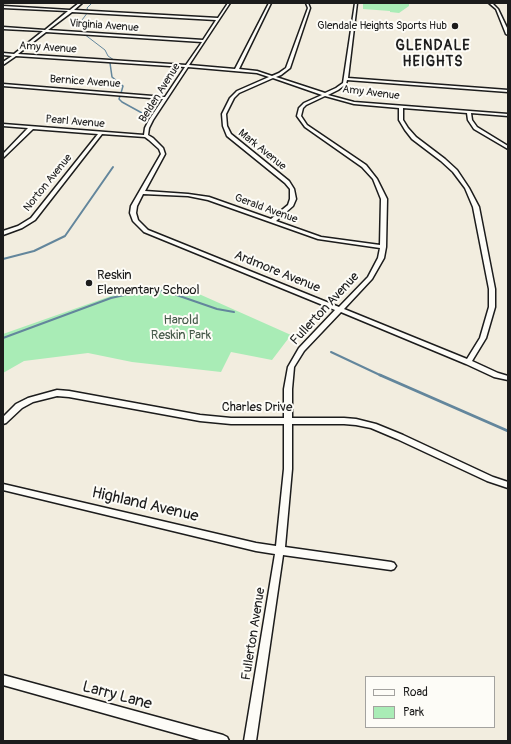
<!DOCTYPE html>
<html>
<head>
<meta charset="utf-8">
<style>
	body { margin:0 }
	#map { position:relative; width:511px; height:744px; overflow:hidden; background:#f2eddf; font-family:Pangolin,sans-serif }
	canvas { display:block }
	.frame { position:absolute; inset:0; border:4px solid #1c1c1c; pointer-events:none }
	.legend { position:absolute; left:365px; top:676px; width:130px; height:52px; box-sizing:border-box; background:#fdfcf7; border:1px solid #a3a29f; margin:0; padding:5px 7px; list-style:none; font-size:12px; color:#1c1c1c }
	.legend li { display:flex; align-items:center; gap:8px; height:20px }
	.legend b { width:20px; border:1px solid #a3a29f }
</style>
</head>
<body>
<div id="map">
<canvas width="511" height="744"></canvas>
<div class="frame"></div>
<ul class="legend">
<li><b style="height:5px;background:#fdfcf7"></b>Road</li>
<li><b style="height:11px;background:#a9ecb6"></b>Park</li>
</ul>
</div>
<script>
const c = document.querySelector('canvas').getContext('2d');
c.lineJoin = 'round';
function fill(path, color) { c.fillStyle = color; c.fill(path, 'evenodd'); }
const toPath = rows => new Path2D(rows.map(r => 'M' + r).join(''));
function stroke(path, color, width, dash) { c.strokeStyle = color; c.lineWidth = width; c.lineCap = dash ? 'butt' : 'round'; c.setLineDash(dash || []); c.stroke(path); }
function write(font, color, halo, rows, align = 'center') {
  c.font = font + ' Pangolin,sans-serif'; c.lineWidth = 4; c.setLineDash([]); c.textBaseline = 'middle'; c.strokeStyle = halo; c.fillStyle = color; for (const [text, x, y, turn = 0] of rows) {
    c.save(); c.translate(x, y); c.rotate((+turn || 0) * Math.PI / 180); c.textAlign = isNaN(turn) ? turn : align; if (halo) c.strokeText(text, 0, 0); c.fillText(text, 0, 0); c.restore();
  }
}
const green = toPath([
	[363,3,409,3,409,6,399,13,390,12,390,11,363,9],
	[145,288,190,290,291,335,272,360,231,352,221,372,132,362,88,353,24,361,3,373,3,334,111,296]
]);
const streamFar3 = toPath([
	[88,11,87,8,92,3],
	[82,32,85,25,82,20,88,12],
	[84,34,105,50,108,56,114,60]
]);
const streamFar2 = toPath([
	[110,63,112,77,123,86,121,93],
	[120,96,119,99,122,102,142,113]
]);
const streamFar1 = toPath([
	[3,259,34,251,65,236,113,167],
	[3,338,111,298,138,292,165,291,217,309,234,312],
	[331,352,382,376]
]);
const stream = toPath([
	[380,375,508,431]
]);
const minor = toPath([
	[79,3,82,3,74,10,218,18,228,3,230,3,189,65,235,69,269,3,271,3,239,69,257,71,272,76,279,73,286,68,308,8,306,3,308,3,310,8,290,68,281,75,276,77,325,93,336,88,343,83,355,3,357,3,348,78,508,90,508,92,347,80,346,84,338,90,328,95,354,102,508,114,508,116,471,113,472,120,477,127,508,146,508,149,474,129,468,120,467,113,403,108,403,120,408,128,416,137,445,159,457,170,469,188,479,207,495,289,495,307,486,338,472,361,498,373,508,376,508,380,494,377,466,364,341,312,304,351,294,367,292,389,292,418,344,418,356,419,376,424,403,435,493,477,508,482,508,488,487,481,397,439,371,428,356,425,344,424,292,424,292,469,285,547,391,562,394,563,396,566,394,569,391,570,283,555,256,741,244,741,275,554,256,551,3,490,3,484,256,543,276,546,284,469,284,424,231,424,200,421,69,397,57,396,33,402,22,408,6,423,3,424,3,417,16,404,28,398,57,390,69,391,200,415,231,418,284,418,284,389,288,367,299,348,335,310,144,232,133,221,130,213,131,206,161,154,159,149,149,140,145,137,102,134,35,220,22,228,3,235,3,231,18,226,31,218,98,134,33,129,3,158,3,154,28,128,3,126,3,124,144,135,145,128,149,120,163,99,3,86,3,84,165,97,185,67,16,56,3,65,3,62,12,56,3,55,3,53,14,54,43,31,3,29,3,27,45,30,68,11,3,8,3,6,70,10,79,3],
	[72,12,216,20,203,40,48,30,72,12],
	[46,32,202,42,186,65,18,54,46,32],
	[188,67,257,73,269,77,237,91,230,98,222,114,223,126,227,136,285,183,290,189,290,199,288,205,271,219,209,197,188,194,145,191,165,154,163,148,153,138,148,135,149,128,153,120,188,67],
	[273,78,322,95,304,103,299,108,297,116,305,127,362,167,373,179,381,199,380,245,321,237,276,221,293,206,296,199,294,189,289,181,231,134,227,126,226,114,234,98,239,93,273,78],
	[325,96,354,104,399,108,399,120,405,130,412,139,441,161,453,172,465,188,473,207,489,289,489,307,480,338,467,359,344,309,372,279,384,258,386,247,387,199,377,179,366,165,307,125,301,116,303,108,306,105,325,96],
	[143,194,188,196,208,200,318,239,380,248,378,258,368,277,339,307,148,230,138,220,136,213,137,206,143,194],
	[489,3,492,3,498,9,508,30,508,35,506,34,496,9,489,3],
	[3,675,223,735,227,737,229,741,203,741,3,685,3,675]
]);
const markers = [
	[455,26,4,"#1c1c1c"],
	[89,283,4,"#1c1c1c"]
];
const farStreetnames = [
	["Virginia Avenue",104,26,4],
	["Amy Avenue",48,48,4],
	["Bernice Avenue",85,82,4],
	["Belden Avenue",160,93,-58],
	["Amy Avenue",371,93,7],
	["Pearl Avenue",75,122,5],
	["Mark Avenue",262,150,39],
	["Norton Avenue",48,183,-51],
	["Gerald Avenue",266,209,20]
];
const farPoinames = [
	["Glendale Heights Sports Hub",447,26]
];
const streetNames = [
	["Ardmore Avenue",277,272,22],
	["Fullerton Avenue",325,309,-47],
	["Charles Drive",257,408],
	["Fullerton Avenue",254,634,-81]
];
const poiNames = [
	["Reskin",97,276],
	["Elementary School",97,291]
];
const parkNames = [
	["Harold",181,321],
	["Reskin Park",181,336]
];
const farDistrictnames = [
	["GLENDALE",433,46],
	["HEIGHTS",433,62]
];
const nearStreetnames = [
	["Highland Avenue",145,505,13],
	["Larry Lane",117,696,15]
];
fill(green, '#a9ecb6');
stroke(streamFar3, '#63869c', 1);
stroke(streamFar2, '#63869c', 1.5);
stroke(streamFar1, '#63869c', 2);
stroke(stream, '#63869c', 3);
stroke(minor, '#1c1c1c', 3);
fill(minor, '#fdfcf7');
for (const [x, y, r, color] of markers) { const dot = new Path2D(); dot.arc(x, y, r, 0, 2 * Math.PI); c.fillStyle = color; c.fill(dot); stroke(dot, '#fdfcf7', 1.5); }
write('11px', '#1c1c1c', '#fdfcf7', farStreetnames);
write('11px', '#1c1c1c', '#fdfcf7', farPoinames, 'right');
write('13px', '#1c1c1c', '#fdfcf7', streetNames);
write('13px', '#1c1c1c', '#fdfcf7', poiNames, 'left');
write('13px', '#465a4a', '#fdfcf7', parkNames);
c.letterSpacing = '1px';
write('bold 14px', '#1c1c1c', '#fdfcf7', farDistrictnames);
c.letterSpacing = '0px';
write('16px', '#1c1c1c', '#fdfcf7', nearStreetnames);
</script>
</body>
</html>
